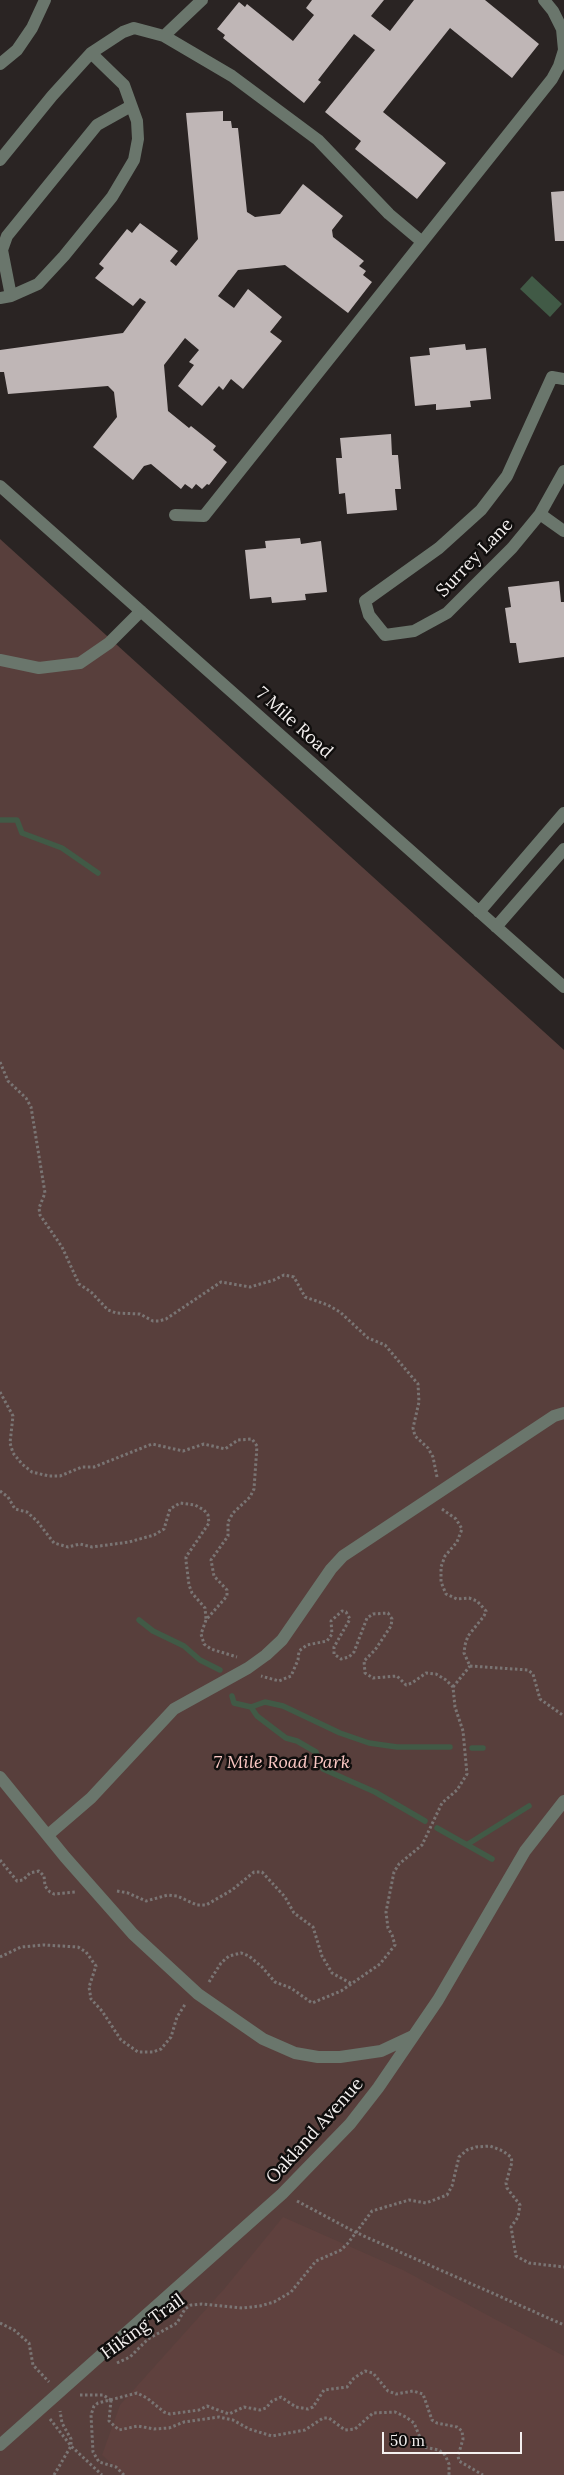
<!DOCTYPE html>
<html>
<head>
<meta charset="utf-8">
<style>
	body { margin:0 }
	#map { position:relative; width:564px; height:2475px; overflow:hidden; background:#2a2423; font-family:Lora,serif }
	canvas { display:block }
	.scale { position:absolute; left:382px; top:2432px; width:140px; height:22px; box-sizing:border-box; border:2px solid #f4f0ef; border-top:0; padding-left:6px; font-size:15px; line-height:18px; white-space:nowrap; color:#f4f0ef; -webkit-text-stroke:4px #100e0d; paint-order:stroke }
</style>
</head>
<body>
<div id="map">
<canvas width="564" height="2475"></canvas>
<div class="scale">50 m</div>
</div>
<script>
const c = document.querySelector('canvas').getContext('2d');
c.lineJoin = 'round';
function fill(path, color) { c.fillStyle = color; c.fill(path, 'evenodd'); }
const toPath = rows => new Path2D(rows.map(r => 'M' + r).join(''));
function stroke(path, color, width, dash) { c.strokeStyle = color; c.lineWidth = width; c.lineCap = dash ? 'butt' : 'round'; c.setLineDash(dash || []); c.stroke(path); }
function write(font, color, halo, rows, align = 'center') {
  c.font = font + ' Lora,serif'; c.lineWidth = 5; c.setLineDash([]); c.textBaseline = 'middle'; c.strokeStyle = halo; c.fillStyle = color; for (const [text, x, y, turn = 0] of rows) {
    c.save(); c.translate(x, y); c.rotate((+turn || 0) * Math.PI / 180); c.textAlign = isNaN(turn) ? turn : align; if (halo) c.strokeText(text, 0, 0); c.fillText(text, 0, 0); c.restore();
  }
}
const green = toPath([
	[0,539,564,1050,564,2475,0,2475]
]);
const forest = toPath([
	[283,2217,403,2270,564,2356,564,2475,124,2475,102,2455,120,2405,225,2288]
]);
const water = toPath([
	[532,276,562,304,550,317,520,289]
]);
const stream = toPath([
	[0,820,17,820,22,833,62,848,98,873],
	[139,1620,153,1631,184,1646,200,1660,220,1670],
	[232,1696,234,1703,251,1707,257,1716,286,1738,297,1741,316,1752,323,1769,375,1792,425,1821],
	[251,1707,265,1702,283,1706,340,1733,369,1743,397,1747,450,1747],
	[472,1748,483,1748],
	[437,1828,492,1859],
	[468,1844,529,1806]
]);
const building = toPath([
	[312,0,384,0,371,16,390,31,414,0,485,0,539,44,512,78,450,28,383,112,446,163,417,199,355,149,361,141,325,112,375,50,354,34,318,80,321,82,304,103,223,38,225,35,217,29,239,2,245,7,247,4,293,41,314,15,306,8],
	[223,111,223,121,231,121,232,128,238,128,247,212,255,217,280,214,303,184,343,216,332,230,333,237,364,261,359,266,366,271,363,275,372,282,348,313,285,265,238,270,218,296,234,308,248,289,282,317,270,332,282,341,243,389,231,379,223,390,219,386,202,406,178,386,194,365,189,362,199,350,185,338,164,365,168,411,189,428,191,426,216,446,213,450,227,462,209,485,207,484,202,489,196,484,192,489,185,484,181,489,151,464,144,466,133,480,93,447,117,417,114,392,108,386,8,394,4,372,0,372,0,350,123,333,146,302,140,298,133,306,95,278,104,268,99,264,127,229,132,233,140,223,178,251,170,261,176,266,198,239,186,113],
	[564,191,564,241,555,241,551,192],
	[465,344,466,350,486,348,491,399,470,401,471,407,436,410,436,404,415,406,410,357,430,355,429,348],
	[391,434,392,455,398,455,401,489,395,489,397,510,347,514,345,493,339,494,336,458,342,458,340,438],
	[300,538,301,544,321,541,327,592,305,594,306,600,272,603,271,597,250,599,245,550,266,548,265,541],
	[559,581,561,602,564,602,564,657,519,663,516,643,510,643,505,608,511,607,508,587]
]);
const path = toPath([
	[0,1062,8,1081,26,1098,31,1107,45,1193,39,1208,40,1215,62,1247,79,1284,91,1292,108,1310,116,1313,140,1314,153,1321,159,1321,166,1319,221,1282,250,1287,274,1280,284,1275,294,1277,305,1297,328,1305,340,1312,368,1338,385,1345,418,1384,419,1402,413,1428,415,1436,428,1448,433,1457,437,1477],
	[0,1392,13,1416,10,1443,13,1453,22,1464,32,1472,49,1476,60,1476,82,1467,94,1467,152,1444,183,1451,204,1444,225,1449,238,1440,252,1439,257,1446,254,1489,250,1497,233,1513,228,1522,228,1536,211,1560,214,1576,227,1590,227,1596,206,1620,201,1634,204,1644,211,1649,237,1657],
	[0,1491,8,1497,15,1509,27,1512,37,1521,54,1543,68,1547,80,1544,92,1547,129,1542,154,1535,164,1529,170,1509,180,1503,195,1505,204,1510,208,1515,209,1523,186,1557,186,1561,189,1585,192,1593,205,1608,206,1619],
	[442,1509,456,1519,462,1529,457,1542,445,1556,441,1567,441,1582,446,1594,457,1599,469,1598,477,1601,486,1611,484,1616,468,1636,465,1645,464,1653,470,1666],
	[470,1666,528,1670,533,1674,540,1699,564,1716],
	[453,1687,470,1666],
	[0,1860,17,1881,23,1880,30,1873,39,1871,44,1876,45,1886,50,1892,54,1894,76,1892],
	[117,1891,128,1893,146,1901,168,1895,177,1896,197,1905,206,1905,232,1890,254,1872,262,1872,285,1897,294,1913,313,1927,322,1956,332,1973,352,1984],
	[0,1957,21,1947,44,1945,78,1947,86,1952,96,1966,89,1987,91,1999,102,2011,121,2040,138,2052,153,2052,161,2049,171,2037,177,2017,186,2003],
	[209,1982,221,1963,229,1956,241,1953,249,1956,262,1967,275,1982,291,1988,312,2003,341,1991,380,1964,395,1945,392,1935,388,1928,386,1912,394,1872,399,1864,422,1845,442,1803,457,1790,467,1774,463,1731,455,1707,453,1687,446,1680,436,1674,426,1673,412,1683,406,1685,397,1676,373,1678,365,1673,364,1661,375,1650,391,1626,392,1619,388,1613,373,1614,367,1618,354,1652,349,1657,341,1659,334,1654,334,1647,350,1619,346,1612,342,1611,331,1621,332,1634,327,1641,307,1645,299,1651,298,1660,291,1676,279,1681,261,1676],
	[297,2201,355,2232,564,2325],
	[0,2323,14,2330,29,2343,33,2365,49,2382],
	[117,2363,130,2357,148,2339,177,2323,185,2309,191,2305,202,2304,243,2308,260,2306,274,2302,291,2292,316,2261,341,2250,348,2243,372,2211,409,2200,426,2203,447,2195,452,2186,459,2157,467,2150,476,2147,490,2146,503,2151,511,2157,512,2162,506,2183,507,2188,520,2205,518,2217,511,2227,516,2256,529,2263,564,2267],
	[80,2395,103,2395,111,2400],
	[111,2400,109,2421,119,2430,138,2426,154,2429,169,2428,184,2422,219,2417,233,2420,249,2429,272,2436,305,2430,323,2418,329,2418,345,2430,355,2429,373,2413,395,2412,406,2417,414,2423,424,2447,439,2450,445,2455,449,2464,449,2475],
	[50,2419,71,2446,102,2475],
	[54,2475,71,2446,71,2439,62,2423,60,2411],
	[124,2475,116,2467,99,2462,93,2452,91,2415,94,2406,98,2403,137,2393,147,2398,164,2412,170,2414,199,2410,207,2406,229,2414,244,2407,260,2410,266,2408,272,2401,281,2397,296,2407,308,2409,313,2407,324,2390,347,2387,354,2378,365,2371,373,2373,388,2391,396,2394,413,2391,423,2394,432,2420,437,2423,457,2427,462,2431,463,2439,458,2456,459,2461,483,2475]
]);
const minor = toPath([
	[164,36,232,76,318,140,389,214,421,241],
	[0,64,17,50,32,28,45,0],
	[0,160,52,96,91,53,123,32,134,28,164,36,202,0],
	[11,296,2,250,7,236,97,125,131,106],
	[0,298,11,296,38,284,64,256,112,197,134,160,138,139,137,121,124,85,91,53],
	[564,379,552,377,507,476,481,510,439,548,365,601,369,615,385,635,414,631,447,613,512,548,540,514,564,471],
	[0,486,564,987],
	[540,514,564,531],
	[175,515,204,516,552,79,559,66,564,50,562,29,553,11,544,0],
	[0,660,39,668,80,663,109,643,141,611],
	[479,912,564,813],
	[496,927,564,849],
	[0,1777,65,1857,133,1934,198,1994,263,2039,295,2053,318,2057,340,2057,381,2051,413,2036],
	[48,1835,91,1798,174,1709,248,1668,266,1655,282,1640,331,1569,343,1556,554,1416,564,1413],
	[0,2445,282,2194,350,2124,378,2088,438,2000,525,1851,564,1801]
]);
const streetNames = [
	["Surrey Lane",475,558,-46],
	["7 Mile Road",294,723,42],
	["Oakland Avenue",315,2131,-48],
	["Hiking Trail",143,2327,-36]
];
const parkNames = [
	["7 Mile Road Park",282,1763]
];
fill(green, '#583f3c');
fill(forest, '#5f413e');
fill(water, '#415a46');
stroke(stream, '#415a46', 5.5);
fill(building, '#bfb6b6');
stroke(path, '#7a7574', 3, [2.5, 2.5]);
stroke(minor, '#6a766c', 12);
write('18px', '#f4f0ef', '#100e0d', streetNames);
write('italic 18px', '#fac7c3', '#100e0d', parkNames);
</script>
</body>
</html>
